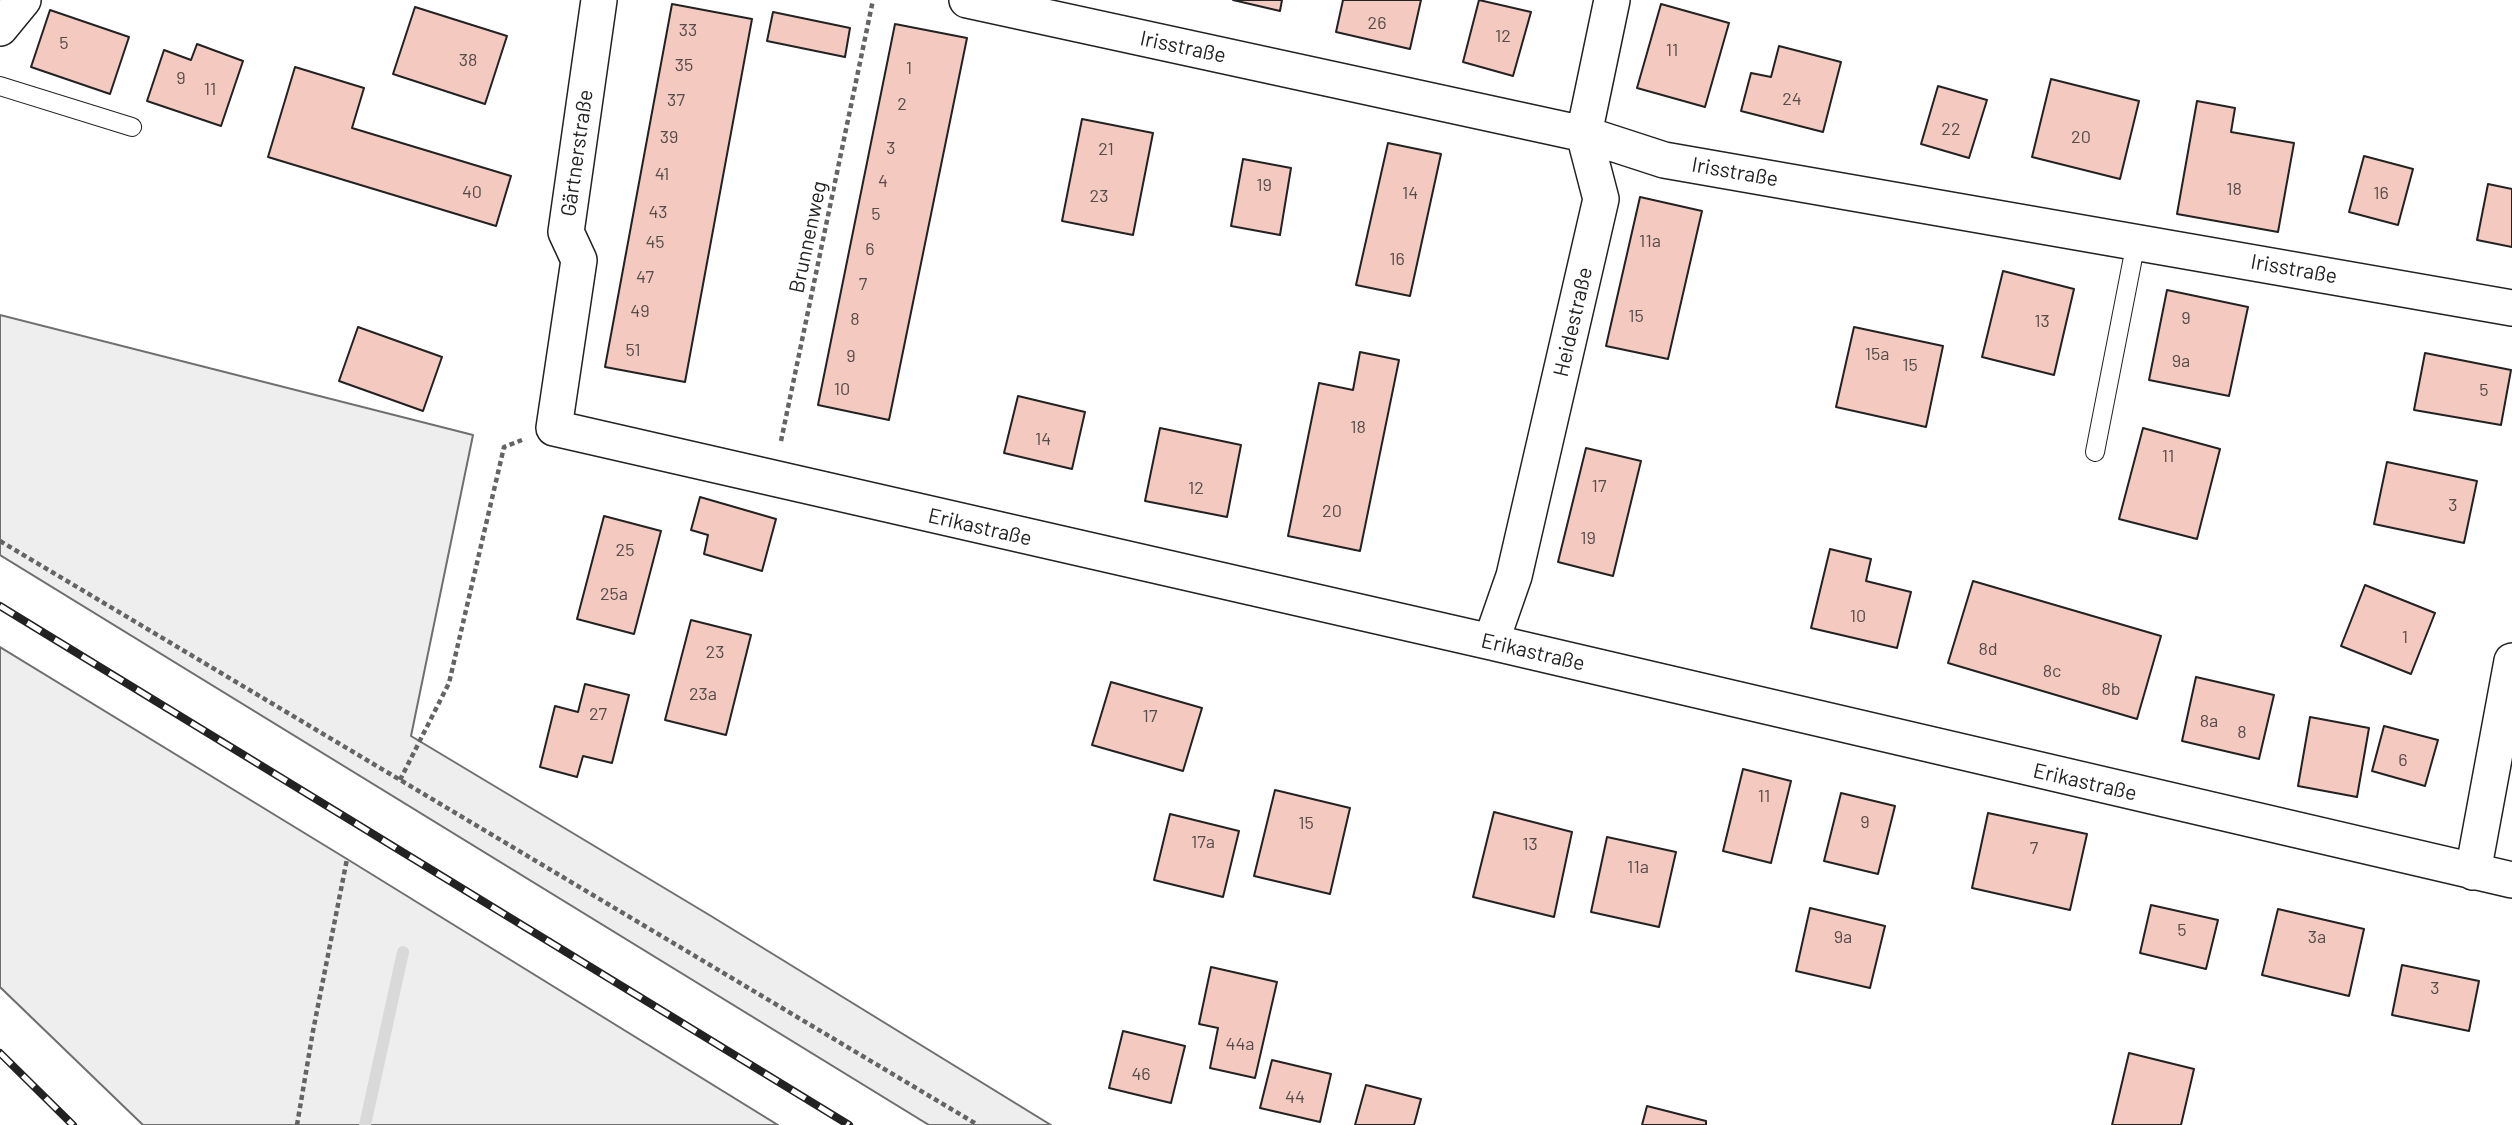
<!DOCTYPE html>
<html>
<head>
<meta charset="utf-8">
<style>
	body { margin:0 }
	canvas { display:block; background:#fff }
</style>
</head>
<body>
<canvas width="2512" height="1125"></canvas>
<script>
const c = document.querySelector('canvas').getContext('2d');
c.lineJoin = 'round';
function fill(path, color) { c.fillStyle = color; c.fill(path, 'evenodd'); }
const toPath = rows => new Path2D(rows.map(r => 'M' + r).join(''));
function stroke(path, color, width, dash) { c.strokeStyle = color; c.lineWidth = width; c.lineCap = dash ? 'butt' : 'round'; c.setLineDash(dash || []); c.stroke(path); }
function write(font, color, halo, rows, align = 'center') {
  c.font = font + ' Barlow,sans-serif'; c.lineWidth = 5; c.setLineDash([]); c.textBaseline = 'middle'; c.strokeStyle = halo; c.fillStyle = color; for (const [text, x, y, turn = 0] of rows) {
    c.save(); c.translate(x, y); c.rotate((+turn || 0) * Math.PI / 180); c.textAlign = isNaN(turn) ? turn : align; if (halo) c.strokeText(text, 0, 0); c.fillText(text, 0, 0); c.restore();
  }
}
const green = toPath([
	[0,315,473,435,411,736,711,916,1051,1125,929,1125,0,555,0,315],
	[0,647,347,859,778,1125,143,1125,0,987,0,647]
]);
const stream = toPath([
	[365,1125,403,952]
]);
const building = toPath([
	[1233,0,1282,0,1280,11,1233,0],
	[1343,0,1421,0,1410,49,1336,32,1343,0],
	[1479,0,1531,12,1513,76,1463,62,1479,0],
	[672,4,752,19,685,382,605,367,672,4],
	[1661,4,1729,23,1705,107,1637,88,1661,4],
	[415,7,507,36,485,104,393,74,415,7],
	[50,10,129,37,110,94,31,67,50,10],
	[773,12,850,28,845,57,767,41,773,12],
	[895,24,967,38,889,420,818,405,895,24],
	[197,44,243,61,221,126,147,101,164,50,191,60,197,44],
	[1779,46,1841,62,1823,132,1741,111,1751,73,1771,77,1779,46],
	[295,67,364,88,352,128,511,176,496,226,268,157,295,67],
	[2051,79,2139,101,2120,179,2032,157,2051,79],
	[1938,86,1987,100,1969,158,1921,144,1938,86],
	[2197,101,2235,108,2231,132,2294,143,2278,232,2177,214,2197,101],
	[1082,119,1153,133,1133,235,1062,221,1082,119],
	[1388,143,1441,154,1410,296,1356,285,1388,143],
	[2364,156,2413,169,2398,225,2349,212,2364,156],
	[1243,159,1291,168,1280,235,1231,226,1243,159],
	[2488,184,2512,189,2512,247,2477,240,2488,184],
	[1640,197,1702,211,1668,359,1606,346,1640,197],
	[2003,271,2074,289,2054,375,1982,357,2003,271],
	[2167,290,2248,307,2229,396,2149,380,2167,290],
	[358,327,442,357,423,411,339,381,358,327],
	[1854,327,1943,346,1926,427,1836,407,1854,327],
	[1360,352,1399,360,1360,551,1288,536,1319,383,1353,390,1360,352],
	[2425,353,2511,370,2501,425,2414,410,2425,353],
	[1018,396,1085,412,1072,469,1004,453,1018,396],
	[1160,428,1241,445,1227,517,1145,501,1160,428],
	[2143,428,2220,449,2197,539,2119,519,2143,428],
	[1586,448,1641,461,1613,576,1558,562,1586,448],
	[2387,462,2477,481,2464,543,2374,524,2387,462],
	[700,497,776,519,762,571,704,554,708,535,691,530,700,497],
	[604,516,661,531,634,634,577,619,604,516],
	[1830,549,1871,559,1866,581,1911,592,1897,648,1811,628,1830,549],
	[1973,581,2161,636,2137,719,1948,663,1973,581],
	[2365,585,2435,613,2411,674,2341,646,2365,585],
	[691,620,751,635,726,735,665,720,691,620],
	[2196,677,2274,695,2259,759,2182,741,2196,677],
	[1111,682,1202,708,1183,771,1092,745,1111,682],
	[585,684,629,695,612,763,583,756,577,777,540,767,555,706,578,712,585,684],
	[2310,717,2369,728,2357,797,2298,786,2310,717],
	[2384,726,2438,740,2425,786,2372,771,2384,726],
	[1743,769,1791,781,1771,863,1723,851,1743,769],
	[1275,790,1350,808,1330,894,1254,876,1275,790],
	[1841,793,1895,806,1878,874,1824,861,1841,793],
	[1494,812,1572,832,1554,917,1473,897,1494,812],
	[1988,813,2087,834,2070,910,1972,888,1988,813],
	[1170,814,1239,831,1223,897,1154,880,1170,814],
	[1607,837,1676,852,1659,927,1591,912,1607,837],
	[2151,905,2218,920,2206,969,2140,953,2151,905],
	[1810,908,1885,926,1870,988,1796,971,1810,908],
	[2278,909,2364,929,2349,996,2262,975,2278,909],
	[2402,965,2479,981,2469,1031,2392,1015,2402,965],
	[1211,967,1277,982,1255,1078,1210,1068,1218,1028,1199,1024,1211,967],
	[1123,1031,1185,1046,1171,1103,1109,1088,1123,1031],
	[2129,1053,2194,1069,2181,1125,2112,1125,2129,1053],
	[1272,1060,1331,1074,1320,1122,1260,1108,1272,1060],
	[1366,1085,1421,1099,1414,1125,1355,1125,1366,1085],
	[1647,1106,1706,1121,1706,1125,1642,1125,1647,1106]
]);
const path = toPath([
	[781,441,873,0],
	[0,541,978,1125],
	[400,780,449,683,504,447,522,440],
	[297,1125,313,1031,347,859]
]);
const lane = toPath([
	[0,86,132,127],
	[2095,452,2136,242]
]);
const street = toPath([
	[599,0,566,232,579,260,554,428,1491,642,2512,880],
	[967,0,1584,134,1664,160,2512,308],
	[0,28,23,0],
	[1491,642,1514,576,1601,199,1584,134,1612,0],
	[2473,872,2512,661]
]);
const rail = toPath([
	[0,606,849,1125],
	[0,1053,73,1125]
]);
const numberNames = [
	["26",1377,23],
	["33",688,30],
	["12",1503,36],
	["5",64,43],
	["11",1672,50],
	["38",468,60],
	["35",684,65],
	["1",909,68],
	["9",181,78],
	["11",210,89],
	["24",1792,99],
	["37",676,100],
	["2",902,104],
	["22",1951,129],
	["39",669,137],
	["20",2081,137],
	["3",891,148],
	["21",1106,149],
	["41",662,174],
	["4",883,181],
	["19",1264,185],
	["18",2234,189],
	["40",472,192],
	["14",1410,193],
	["16",2381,193],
	["23",1099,196],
	["43",658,212],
	["5",876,214],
	["11a",1650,241],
	["45",655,242],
	["6",870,249],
	["16",1397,259],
	["47",645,277],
	["7",863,284],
	["49",640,311],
	["15",1636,316],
	["9",2186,318],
	["8",855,319],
	["13",2042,321],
	["51",633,350],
	["15a",1877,354],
	["9",851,356],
	["9a",2181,361],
	["15",1910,365],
	["10",842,389],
	["5",2484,390],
	["18",1358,427],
	["14",1043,439],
	["11",2168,456],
	["17",1599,486],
	["12",1196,488],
	["3",2453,505],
	["20",1332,511],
	["19",1588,538],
	["25",625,550],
	["25a",614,594],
	["10",1858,616],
	["1",2405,637],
	["8d",1988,649],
	["23",715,652],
	["8c",2052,671],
	["8b",2111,689],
	["23a",703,694],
	["27",598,714],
	["17",1150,716],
	["8a",2209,721],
	["8",2242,732],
	["6",2403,760],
	["11",1764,796],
	["9",1865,822],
	["15",1306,823],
	["17a",1203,842],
	["13",1530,844],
	["7",2034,848],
	["11a",1638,867],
	["5",2182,930],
	["9a",1843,937],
	["3a",2317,937],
	["3",2435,988],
	["44a",1240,1044],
	["46",1141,1074],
	["44",1295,1097]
];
const streetNames = [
	["Irisstraße",1183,47,12],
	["Gärtnerstraße",577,153,-82],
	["Irisstraße",1735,172,10],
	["Brunnenweg",808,237,-78],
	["Irisstraße",2294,269,10],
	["Heidestraße",1573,322,-77],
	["Erikastraße",980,527,13],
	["Erikastraße",1533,652,13],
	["Erikastraße",2085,782,13]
];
fill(green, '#eee');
stroke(green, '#6f6f6f', 2);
stroke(stream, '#d9d9d9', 12);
fill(building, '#f3c9c0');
stroke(building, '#222', 2);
stroke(lane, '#222', 20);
stroke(street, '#222', 38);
stroke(path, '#646464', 4.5, [5, 3.5]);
stroke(lane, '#fff', 18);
stroke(street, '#fff', 35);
stroke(rail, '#222', 8);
stroke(rail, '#fff', 5, [16]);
write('18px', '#564c4a', null, numberNames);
write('21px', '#222', '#fff', streetNames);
</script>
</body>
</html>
